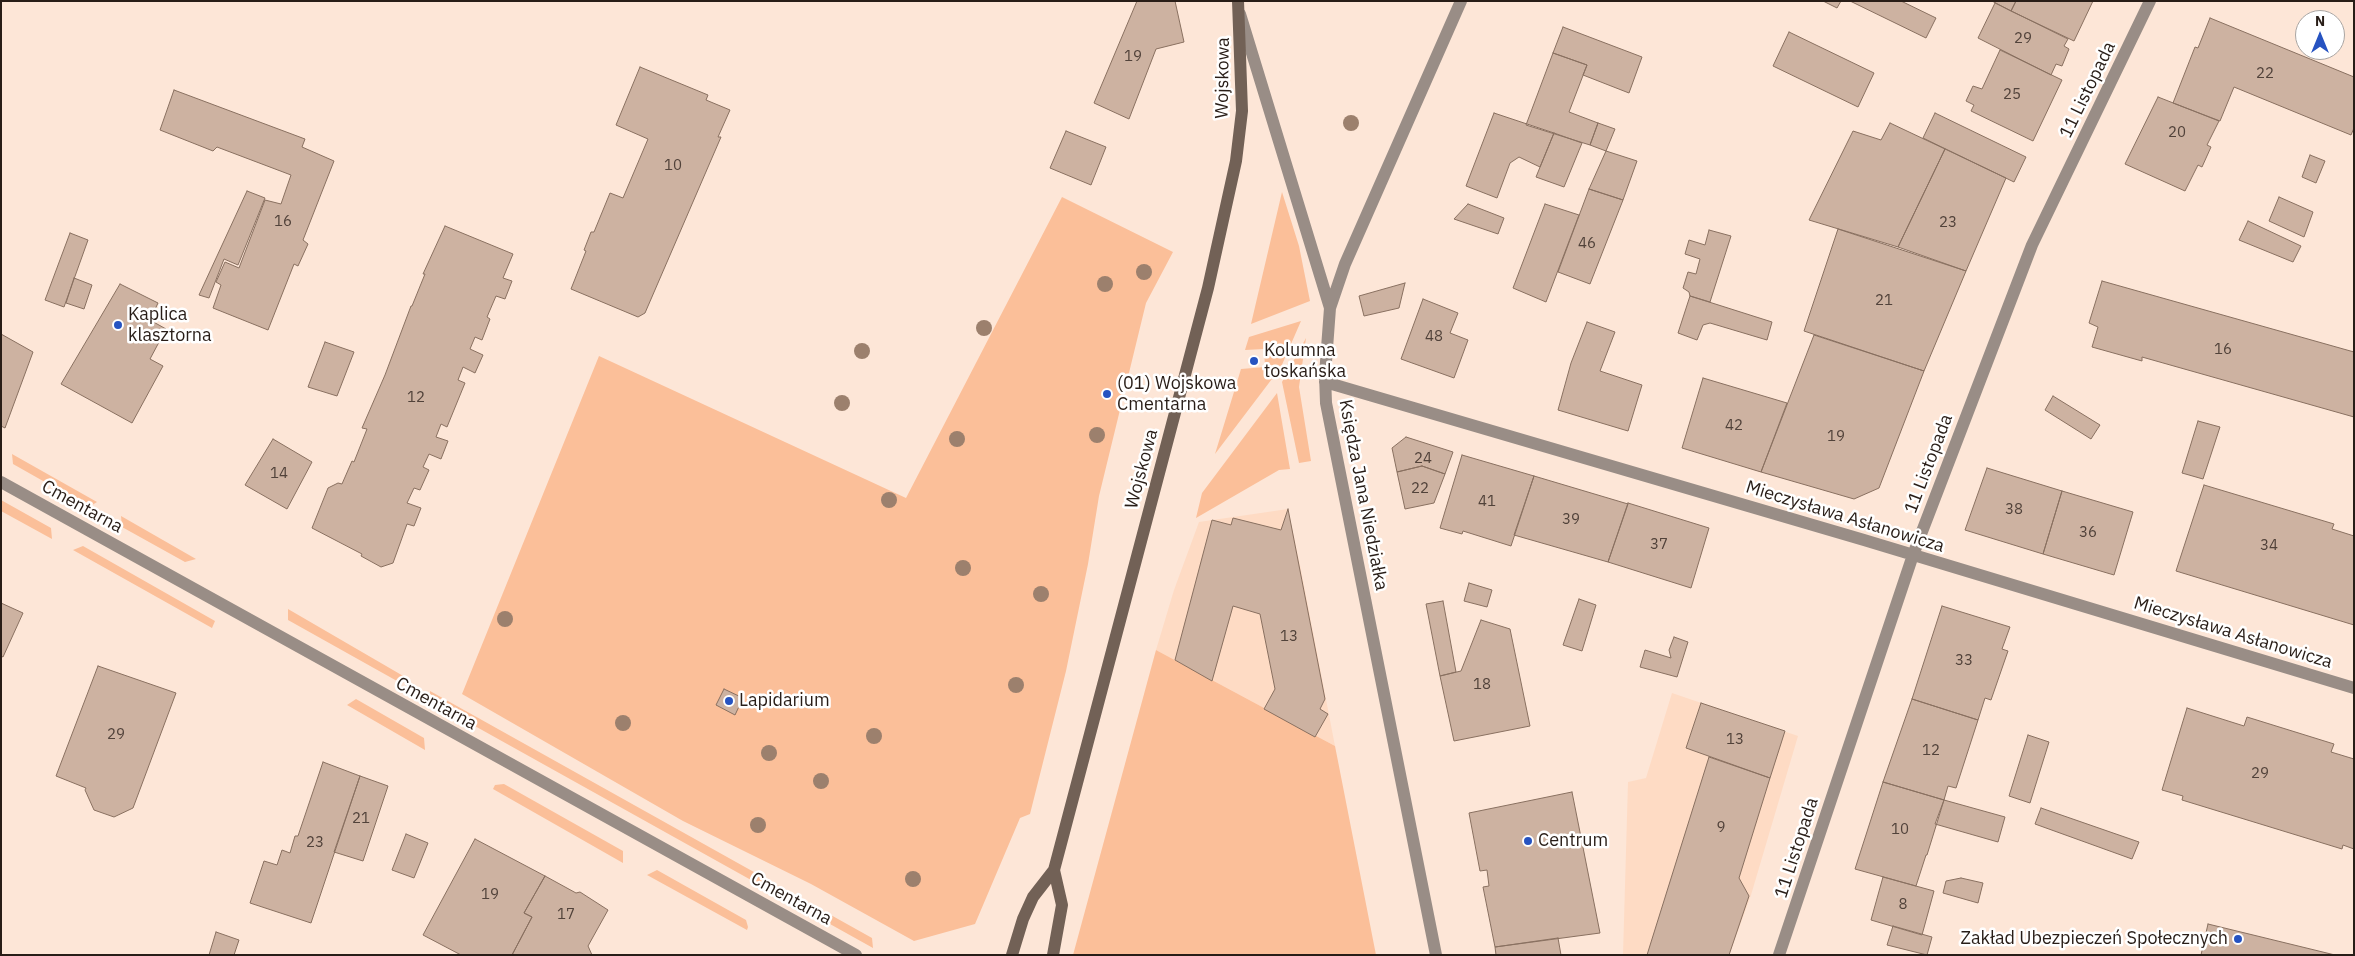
<!DOCTYPE html>
<html>
<head>
<meta charset="utf-8">
<style>
	body { margin:0 }
	#map { position:relative; width:2355px; height:956px; overflow:hidden; background:#fde6d7; font-family:"IBM Plex Sans",sans-serif }
	canvas { display:block }
	.frame { position:absolute; inset:0; border:2px solid #281d17; pointer-events:none }
	.north { position:absolute; left:2295px; top:10px; width:50px; height:50px; box-sizing:border-box; background:#fff; border:1px solid #a9a5a2; border-radius:50%; rotate:0deg; font-size:14px; font-weight:700; line-height:20px; text-align:center; color:#281d17 }
	.north::after { content:''; display:block; margin:auto; width:18px; height:22px; background:#2653c1; clip-path:polygon(50% 0,100% 100%,50% 72%,0 100%) }
</style>
</head>
<body>
<div id="map">
<canvas width="2355" height="956"></canvas>
<div class="frame"></div>
<div class="north">N</div>
</div>
<script>
const c = document.querySelector('canvas').getContext('2d');
c.lineJoin = 'round';
function fill(path, color) { c.fillStyle = color; c.fill(path, 'evenodd'); }
const toPath = rows => new Path2D(rows.map(r => 'M' + r).join(''));
function stroke(path, color, width, dash) { c.strokeStyle = color; c.lineWidth = width; c.lineCap = dash ? 'butt' : 'round'; c.setLineDash(dash || []); c.stroke(path); }
function write(font, color, halo, rows, align = 'center') {
  c.font = font + ' "IBM Plex Sans",sans-serif'; c.lineWidth = 5; c.setLineDash([]); c.textBaseline = 'middle'; c.strokeStyle = halo; c.fillStyle = color; for (const [text, x, y, turn = 0] of rows) {
    c.save(); c.translate(x, y); c.rotate((+turn || 0) * Math.PI / 180); c.textAlign = isNaN(turn) ? turn : align; if (halo) c.strokeText(text, 0, 0); c.fillText(text, 0, 0); c.restore();
  }
}
const built = toPath([
	[1288,509,1301,570,1335,746,1156,650,1174,590,1199,522],
	[1672,693,1798,736,1751,895,1729,955,1623,955,1628,782,1646,778]
]);
const green = toPath([
	[1282,192,1299,246,1310,301,1251,324],
	[1062,197,1173,252,1146,303,1099,496,1088,564,1066,671,1030,814,1020,818,975,924,914,941,811,884,683,821,462,694,599,356,906,498],
	[1301,321,1281,367,1215,454,1241,369,1265,367,1264,349,1245,350,1249,337],
	[1306,338,1299,387,1311,461,1299,463,1282,382],
	[1277,393,1290,469,1279,470,1196,518,1202,493],
	[12,454,97,502,89,507,13,464],
	[1,500,51,528,52,539,1,511],
	[121,516,196,559,185,562,122,527],
	[83,546,215,621,212,628,73,550],
	[288,609,405,677,397,681,288,620],
	[1156,650,1335,746,1376,955,1073,955],
	[430,691,872,938,873,948,430,701],
	[356,699,424,738,425,750,347,705],
	[504,784,623,851,623,863,493,789,495,785],
	[657,870,746,920,748,927,747,930,647,875]
]);
const building = toPath([
	[1137,1,1175,1,1184,42,1156,49,1129,119,1094,103,1137,1],
	[1823,1,1841,1,1837,8,1823,1],
	[1850,1,1901,1,1936,18,1926,38,1850,1],
	[1992,1,2016,1,2011,11,1992,1],
	[2016,1,2093,1,2074,41,2011,11,2016,1],
	[1995,3,2068,39,2064,46,2069,49,2062,66,2056,64,2051,75,1978,38,1995,3],
	[2210,18,2354,77,2354,128,2351,135,2234,87,2220,121,2173,103,2195,47,2198,48,2210,18],
	[1563,27,1642,57,1629,93,1583,75,1587,65,1553,53,1563,27],
	[1789,32,1874,73,1858,107,1773,66,1789,32],
	[2000,50,2062,80,2033,141,1971,111,1974,105,1966,101,1973,86,1982,89,2000,50],
	[1553,53,1587,65,1569,112,1598,123,1590,145,1526,125,1553,53],
	[640,67,708,95,706,100,730,110,718,137,721,137,645,313,638,317,571,289,586,251,584,250,591,232,594,232,610,193,623,198,648,139,616,125,640,67],
	[174,90,305,139,302,147,334,161,303,240,308,244,298,266,294,264,268,330,213,308,221,285,216,282,225,262,239,268,265,200,281,204,291,175,217,147,213,151,160,130,174,90],
	[2158,97,2219,121,2207,145,2211,147,2202,167,2198,165,2185,191,2125,164,2158,97],
	[1494,113,1554,133,1540,167,1519,157,1510,163,1497,198,1466,186,1494,113],
	[1935,113,2026,157,2014,182,1923,138,1935,113],
	[1598,123,1615,129,1606,151,1590,145,1598,123],
	[1890,123,1945,149,1898,247,1809,220,1853,131,1881,140,1890,123],
	[1066,131,1106,147,1091,185,1050,168,1066,131],
	[1554,133,1582,143,1564,187,1536,177,1554,133],
	[1945,149,2006,178,1966,271,1898,247,1945,149],
	[1606,151,1637,161,1623,200,1589,189,1606,151],
	[2310,155,2325,161,2316,183,2302,177,2310,155],
	[1589,189,1623,200,1590,284,1558,272,1589,189],
	[247,191,265,198,238,265,224,259,209,298,199,295,247,191],
	[2279,197,2313,212,2304,237,2269,221,2279,197],
	[1468,204,1504,218,1498,234,1454,219,1468,204],
	[1545,204,1579,215,1546,302,1513,288,1545,204],
	[2248,221,2301,246,2293,262,2239,240,2248,221],
	[445,226,513,254,503,278,512,281,505,299,496,296,487,317,490,319,482,340,475,337,470,349,483,355,475,373,463,367,458,380,465,383,447,427,441,424,436,437,448,441,441,459,429,454,423,467,429,470,420,490,414,488,407,503,421,508,414,526,407,524,393,563,381,567,361,556,362,554,312,528,328,488,338,483,342,484,352,461,354,462,367,429,362,428,385,375,411,306,412,306,425,274,423,274,445,226],
	[1838,229,1966,271,1924,371,1804,331,1838,229],
	[1709,230,1731,236,1710,302,1690,296,1689,292,1683,288,1688,272,1696,274,1700,259,1685,254,1689,240,1705,245,1709,230],
	[70,233,88,240,64,307,45,300,70,233],
	[74,278,92,285,84,309,66,303,74,278],
	[2102,281,2354,352,2354,417,2142,357,2142,361,2092,347,2098,327,2089,323,2102,281],
	[1405,283,1399,308,1364,316,1359,296,1405,283],
	[120,284,158,303,150,320,166,329,150,359,163,366,132,423,61,384,120,284],
	[1690,296,1772,322,1767,340,1710,323,1703,325,1697,340,1678,333,1690,296],
	[1423,299,1458,313,1450,333,1468,340,1454,378,1401,359,1423,299],
	[1587,322,1615,332,1600,371,1642,385,1628,431,1558,410,1571,363,1587,322],
	[1,334,33,352,5,428,1,426,1,334],
	[1814,335,1924,371,1879,488,1854,499,1761,472,1814,335],
	[325,342,354,352,337,396,308,387,325,342],
	[1703,378,1787,403,1761,472,1682,448,1703,378],
	[2053,396,2100,425,2091,439,2045,410,2053,396],
	[2198,421,2220,427,2203,479,2182,473,2198,421],
	[1406,437,1453,452,1445,474,1422,466,1397,472,1392,448,1406,437],
	[273,439,312,462,287,509,245,485,273,439],
	[1462,455,1534,476,1511,546,1463,531,1462,534,1440,528,1462,455],
	[1422,466,1445,474,1434,503,1405,509,1397,472,1422,466],
	[1987,468,2062,491,2043,554,1965,530,1987,468],
	[1534,476,1628,504,1608,562,1514,535,1534,476],
	[2204,485,2334,524,2332,529,2354,536,2354,625,2176,571,2204,485],
	[2062,491,2133,512,2114,575,2043,554,2062,491],
	[1628,503,1709,528,1691,588,1608,562,1628,503],
	[1288,509,1325,699,1320,709,1328,714,1315,737,1264,709,1275,689,1260,614,1233,606,1212,681,1175,660,1212,520,1231,525,1233,518,1281,530,1288,509],
	[1469,583,1492,590,1487,607,1464,601,1469,583],
	[1579,599,1596,605,1582,651,1563,645,1579,599],
	[1443,601,1456,672,1440,676,1426,604,1443,601],
	[1,603,23,613,3,657,1,656,1,603],
	[1942,606,2010,627,2002,649,2008,651,1991,700,1985,698,1978,720,1912,699,1942,606],
	[1481,620,1510,629,1530,726,1454,741,1440,676,1461,671,1481,620],
	[1674,637,1688,642,1677,677,1640,667,1645,650,1671,658,1669,650,1674,637],
	[98,666,176,693,133,808,114,817,94,810,85,790,86,788,56,776,98,666],
	[724,689,743,698,735,715,716,705,724,689],
	[1912,699,1978,720,1956,788,1948,786,1944,800,1883,782,1912,699],
	[1701,703,1785,731,1770,778,1686,748,1701,703],
	[2187,708,2244,726,2247,717,2334,744,2331,752,2354,759,2354,849,2343,845,2342,849,2182,800,2183,796,2162,790,2187,708],
	[2028,735,2049,742,2030,803,2009,796,2028,735],
	[1709,757,1770,778,1739,878,1749,896,1729,955,1647,955,1709,757],
	[323,762,360,776,311,923,250,903,264,861,277,865,282,850,290,853,295,836,298,836,323,762],
	[360,776,388,786,363,861,334,852,360,776],
	[1883,782,1944,800,1927,855,1926,855,1916,886,1855,869,1883,782],
	[1572,792,1600,933,1495,947,1483,887,1489,886,1487,870,1480,871,1469,813,1572,792],
	[1944,800,2005,817,1998,842,1935,824,1944,800],
	[2041,808,2139,842,2132,859,2035,824,2041,808],
	[406,834,428,843,414,878,392,870,406,834],
	[475,839,545,876,524,913,532,917,512,955,461,955,423,935,475,839],
	[545,876,576,893,580,892,608,910,588,946,592,955,512,955,532,917,524,913,545,876],
	[1883,877,1934,891,1922,935,1871,920,1883,877],
	[1961,878,1983,883,1978,903,1943,893,1946,881,1961,878],
	[2208,924,2335,955,2201,955,2208,924],
	[1893,926,1932,937,1927,955,1887,945,1893,926],
	[216,932,239,940,234,955,209,955,216,932],
	[1558,938,1561,955,1496,955,1495,947,1558,938]
]);
const street = toPath([
	[1240,14,1330,308],
	[1325,382,1864,540,2354,688],
	[1,482,856,955],
	[1436,955,1326,403,1325,375,1330,308,1345,264,1461,1],
	[1779,955,1913,555,2032,245,2150,1]
]);
const secondary = toPath([
	[1012,955,1023,919,1033,897,1054,870,1208,288,1236,161,1242,111,1238,1],
	[1053,955,1062,905,1054,870]
]);
const trees = [
	[1351,123],
	[1144,272],
	[1105,284],
	[984,328],
	[862,351],
	[842,403],
	[1097,435],
	[957,439],
	[889,500],
	[963,568],
	[1041,594],
	[505,619],
	[1016,685],
	[623,723],
	[874,736],
	[769,753],
	[821,781],
	[758,825],
	[913,879]
];
const markers = [
	[118,325,5,"#2653c1"],
	[1254,361,5,"#2653c1"],
	[1107,394,5,"#2653c1"],
	[729,701,5,"#2653c1"],
	[1528,841,5,"#2653c1"],
	[2238,939,5,"#2653c1"]
];
const numberNames = [
	["29",2023,39],
	["19",1133,57],
	["22",2265,74],
	["25",2012,95],
	["20",2177,133],
	["10",673,166],
	["16",283,222],
	["23",1948,223],
	["46",1587,244],
	["21",1884,301],
	["48",1434,337],
	["16",2223,350],
	["12",416,398],
	["42",1734,426],
	["19",1836,437],
	["24",1423,459],
	["14",279,474],
	["22",1420,489],
	["41",1487,502],
	["38",2014,510],
	["39",1571,520],
	["36",2088,533],
	["37",1659,545],
	["34",2269,546],
	["13",1289,637],
	["33",1964,661],
	["18",1482,685],
	["29",116,735],
	["13",1735,740],
	["12",1931,751],
	["29",2260,774],
	["21",361,819],
	["9",1721,828],
	["10",1900,830],
	["23",315,843],
	["19",490,895],
	["8",1903,905],
	["17",566,915]
];
const streetNames = [
	["Wojskowa",1223,78,-89],
	["11 Listopada",2088,90,-64],
	["11 Listopada",1929,464,-69],
	["Wojskowa",1142,469,-75],
	["Księdza Jana Niedziałka",1363,495,79],
	["Cmentarna",82,507,29],
	["Mieczysława Asłanowicza",1845,517,17],
	["Mieczysława Asłanowicza",2233,633,17],
	["Cmentarna",436,704,29],
	["11 Listopada",1797,848,-72],
	["Cmentarna",791,899,29]
];
const poiNames = [
	["Kaplica",128,315],
	["klasztorna",128,336],
	["Kolumna",1264,351],
	["toskańska",1264,372],
	["(01) Wojskowa",1117,384],
	["Cmentarna",1117,405],
	["Lapidarium",739,701],
	["Centrum",1538,841],
	["Zakład Ubezpieczeń Społecznych",2228,939,"right"]
];
fill(built, '#fedbc4');
fill(green, '#fbbf99');
fill(building, '#cdb2a1');
stroke(building, '#897060', 1);
stroke(street, '#998d86', 12);
stroke(secondary, '#726156', 12);
c.fillStyle = '#9c806d';
for (const [x, y] of trees) { c.beginPath(); c.arc(x, y, 8, 0, 2 * Math.PI); c.fill(); }
for (const [x, y, r, color] of markers) { const dot = new Path2D(); dot.arc(x, y, r, 0, 2 * Math.PI); c.fillStyle = color; c.fill(dot); stroke(dot, '#fff', 2); }
write('15px', '#51423a', null, numberNames);
write('18px', '#281d17', '#fff', streetNames);
write('18px', '#281d17', '#fff', poiNames, 'left');
</script>
</body>
</html>
